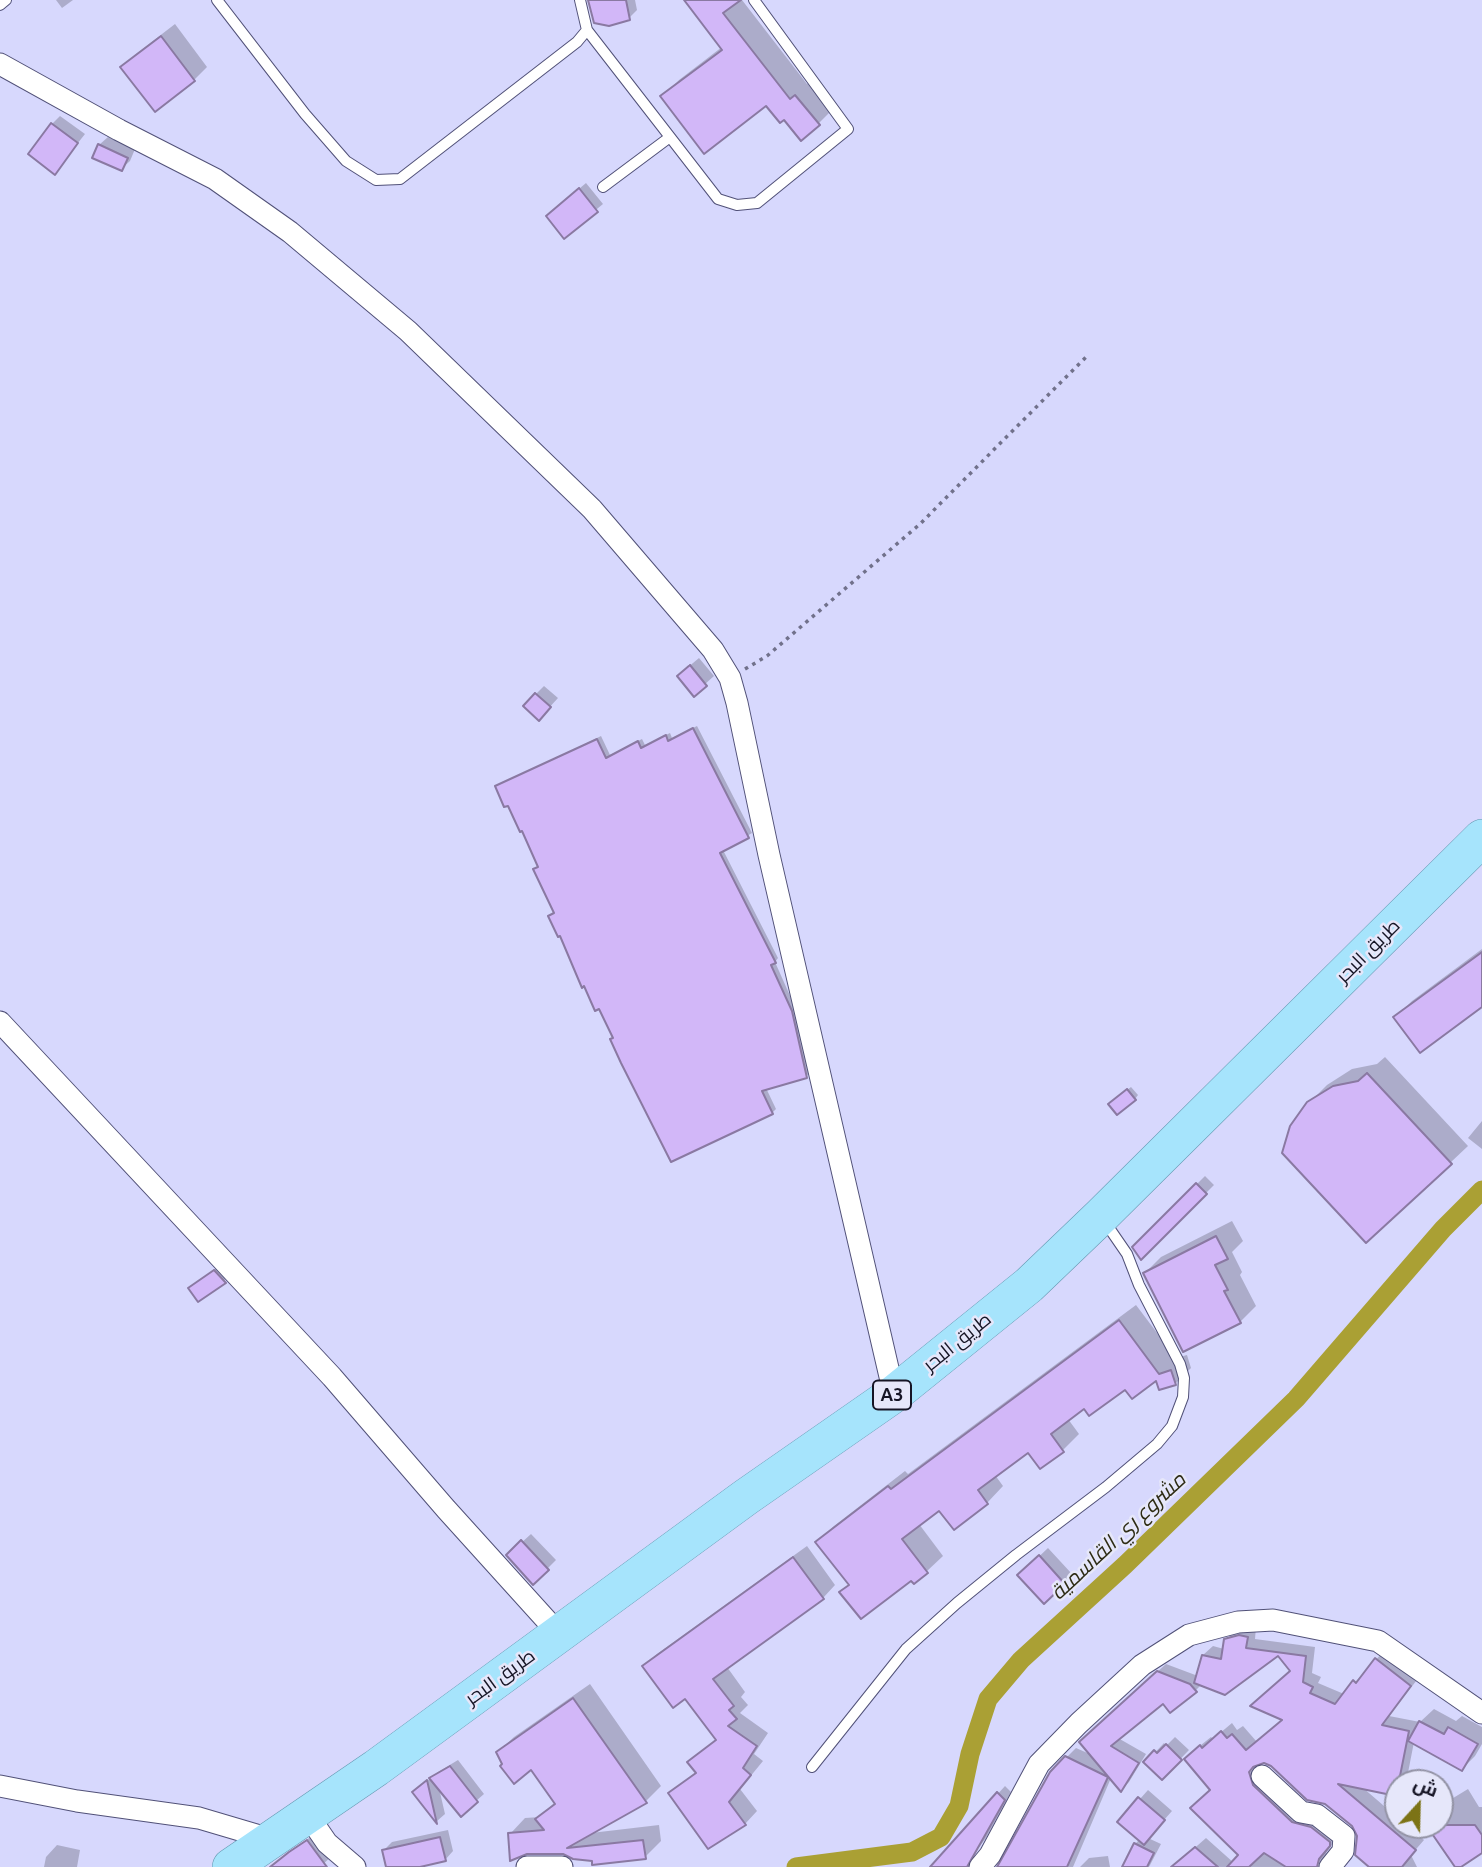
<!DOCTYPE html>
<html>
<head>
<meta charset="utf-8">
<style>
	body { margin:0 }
	#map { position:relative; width:1482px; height:1867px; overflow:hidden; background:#d7d8fd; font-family:Ubuntu,Cairo,sans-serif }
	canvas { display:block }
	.north { position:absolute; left:1384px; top:1769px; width:70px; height:70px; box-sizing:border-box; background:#e6e7fa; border:2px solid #9393a5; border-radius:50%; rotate:22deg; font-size:19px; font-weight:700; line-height:28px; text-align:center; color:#161525 }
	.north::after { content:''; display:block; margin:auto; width:24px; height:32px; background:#7c7316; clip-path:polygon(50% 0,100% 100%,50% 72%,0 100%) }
</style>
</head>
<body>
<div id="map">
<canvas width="1482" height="1867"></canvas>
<div class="north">ش</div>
</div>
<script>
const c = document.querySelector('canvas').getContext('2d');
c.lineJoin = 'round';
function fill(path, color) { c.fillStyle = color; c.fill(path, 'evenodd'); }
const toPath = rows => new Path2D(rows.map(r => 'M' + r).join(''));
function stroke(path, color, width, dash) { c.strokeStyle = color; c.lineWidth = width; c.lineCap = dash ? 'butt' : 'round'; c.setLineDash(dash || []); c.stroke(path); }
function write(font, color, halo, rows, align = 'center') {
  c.font = font + ' Ubuntu,Cairo,sans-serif'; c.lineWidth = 5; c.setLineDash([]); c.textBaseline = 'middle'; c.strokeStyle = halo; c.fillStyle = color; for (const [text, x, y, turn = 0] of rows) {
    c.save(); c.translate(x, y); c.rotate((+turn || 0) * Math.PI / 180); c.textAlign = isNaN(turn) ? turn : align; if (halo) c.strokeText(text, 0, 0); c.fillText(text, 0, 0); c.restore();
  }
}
const shadow = toPath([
	[56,0,73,0,62,8],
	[589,0,635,0,637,10,629,18],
	[686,0,742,0,807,84,812,80,835,107,818,124,784,118,766,104,663,97,679,80,722,47],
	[175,24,207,67,194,80,155,109,123,67,136,54],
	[60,116,85,134,55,172,52,124],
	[108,137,135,149,130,161,121,169,99,145],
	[586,183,603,204,564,236,554,210],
	[699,658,714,676,694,694,687,668],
	[544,686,558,698,547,710,536,694],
	[697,726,752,833,723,850,778,958,775,962,795,1007,810,1073,806,1076,766,1088,776,1109,772,1113,561,933,550,916,555,912,535,869,539,865,508,803,497,787,601,736,610,755,642,739,645,745,670,733,672,738],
	[1482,949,1482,1005,1396,1017,1412,1001],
	[1385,1057,1468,1146,1450,1163,1309,1103,1327,1085,1352,1069,1377,1064],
	[1131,1087,1138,1095,1135,1099,1114,1100],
	[1482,1121,1482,1149,1468,1138],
	[1205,1176,1214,1185,1141,1258,1142,1239],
	[1232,1221,1243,1241,1232,1252,1242,1272,1240,1275,1256,1306,1240,1322,1145,1273,1161,1257],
	[223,1263,233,1273,199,1300,190,1288],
	[1136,1305,1176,1358,1187,1355,1191,1368,1175,1384,1157,1378,1125,1387,1085,1407,1068,1419,1079,1434,1063,1450,1041,1467,1028,1450,995,1475,1003,1486,987,1503,954,1527,940,1508,919,1524,943,1556,926,1572,911,1578,842,1592,850,1584,817,1542,834,1526,905,1471,908,1474],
	[531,1534,556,1560,533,1583,508,1555],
	[807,1546,835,1585,823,1598,727,1667,745,1692,741,1697,748,1705,740,1713,768,1733,754,1754,763,1761,740,1789,757,1811,745,1824,670,1793,697,1771,690,1762,717,1738,685,1697,644,1666,657,1654],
	[1048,1548,1072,1574,1044,1601,1028,1567],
	[1256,1627,1255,1639,1315,1647,1312,1673,1321,1677,1318,1683,1344,1694,1385,1650,1420,1676,1389,1716,1420,1722,1434,1709,1456,1721,1462,1716,1482,1727,1482,1744,1475,1756,1462,1769,1414,1742,1406,1783,1398,1783,1396,1794,1362,1787,1398,1818,1398,1825,1407,1825,1424,1840,1411,1855,1417,1867,1370,1867,1353,1825,1271,1764,1258,1761,1258,1769,1339,1835,1326,1853,1329,1867,1173,1867,1206,1838,1234,1863,1240,1855,1196,1749,1211,1737,1213,1739,1232,1723,1237,1730,1243,1726,1257,1742,1284,1719,1291,1671,1278,1654,1202,1684,1195,1691,1163,1701,1118,1738,1146,1754,1129,1782,1121,1790,1111,1778,1073,1867,999,1867,1051,1773,1076,1748,1092,1755,1089,1734,1166,1664,1198,1676,1203,1655,1213,1646,1224,1649,1226,1640,1235,1630],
	[590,1684,661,1786,646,1801,591,1833,659,1825,661,1841,645,1857,593,1859,510,1834,525,1818,540,1817,555,1802,531,1768,504,1764,498,1752,514,1737],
	[1175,1737,1189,1750,1162,1778,1146,1762,1164,1743,1166,1746],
	[458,1760,484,1794,461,1814,439,1788,445,1814,437,1821,414,1792,438,1772],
	[1005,1786,1011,1792,986,1838,977,1850,974,1857,975,1863,972,1867,932,1867],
	[1468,1789,1479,1807,1482,1807,1482,1838,1428,1825,1440,1825,1440,1806],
	[1148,1790,1172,1811,1148,1838,1161,1844,1149,1867,1126,1867,1135,1844,1140,1839,1140,1799],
	[448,1830,453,1851,445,1860,411,1867,387,1867,384,1850,392,1842],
	[316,1833,333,1855,320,1867,286,1867,290,1852],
	[57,1845,80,1850,77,1867,44,1867,46,1857],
	[1108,1856,1110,1867,1080,1867,1089,1858]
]);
const canal = toPath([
	[796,1867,912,1852,941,1837,959,1806,970,1754,988,1699,1021,1660,1125,1565,1296,1399,1443,1229,1482,1190]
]);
const building = toPath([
	[588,0,626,0,630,20,609,26,594,23,588,0],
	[684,0,741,0,723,13,790,99,795,95,820,125,801,141,784,120,780,123,766,106,704,154,660,96,722,50,684,0],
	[161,36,195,81,155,112,120,67,161,36],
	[51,123,78,143,55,175,28,154,51,123],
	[98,144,128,158,122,171,92,158,98,144],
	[579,188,598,212,564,239,546,216,579,188],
	[690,665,707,686,694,697,677,676,690,665],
	[535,693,551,707,539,721,523,706,535,693],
	[693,728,749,838,720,853,776,963,771,965,792,1011,807,1078,762,1091,773,1114,671,1162,621,1063,610,1039,613,1038,599,1009,595,1011,584,986,582,988,560,936,558,937,548,916,554,913,533,869,538,867,522,831,520,832,508,806,504,807,495,786,597,739,606,758,638,741,641,748,666,735,668,741,693,728],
	[1482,952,1482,1007,1420,1053,1393,1017,1482,952],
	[1367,1073,1452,1164,1366,1243,1282,1153,1290,1126,1307,1102,1333,1086,1358,1081,1367,1073],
	[1127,1089,1136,1100,1117,1115,1108,1104,1127,1089],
	[1196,1183,1207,1194,1141,1260,1132,1247,1196,1183],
	[1216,1236,1228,1259,1215,1265,1228,1290,1224,1291,1241,1323,1183,1352,1143,1273,1216,1236],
	[214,1270,226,1283,198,1302,188,1288,214,1270],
	[1119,1320,1159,1374,1171,1370,1176,1385,1159,1390,1156,1381,1132,1399,1125,1390,1089,1416,1084,1409,1051,1434,1064,1452,1040,1469,1028,1453,978,1490,988,1504,954,1530,939,1511,902,1539,928,1573,914,1584,911,1581,861,1619,839,1592,849,1585,815,1542,888,1486,891,1489,1119,1320],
	[521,1540,549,1570,533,1585,506,1555,521,1540],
	[1039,1555,1065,1584,1044,1604,1017,1575,1039,1555],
	[793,1557,824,1599,713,1679,734,1706,729,1710,737,1719,728,1726,757,1746,743,1768,751,1775,729,1802,746,1825,708,1849,668,1793,696,1773,687,1762,716,1740,685,1699,673,1708,642,1666,793,1557],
	[1239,1635,1248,1637,1246,1648,1306,1656,1303,1682,1313,1687,1310,1693,1335,1704,1353,1680,1356,1683,1375,1658,1411,1686,1382,1725,1409,1731,1396,1796,1338,1784,1416,1850,1402,1867,1369,1867,1355,1855,1357,1836,1352,1826,1325,1804,1307,1800,1271,1766,1264,1763,1253,1767,1249,1772,1253,1785,1292,1822,1311,1827,1330,1842,1330,1846,1319,1859,1317,1867,1286,1867,1264,1853,1249,1867,1227,1867,1238,1855,1190,1808,1210,1790,1184,1759,1200,1745,1202,1748,1221,1731,1227,1738,1232,1734,1246,1750,1282,1720,1250,1706,1290,1671,1278,1656,1225,1695,1194,1683,1202,1655,1221,1659,1224,1639,1239,1635],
	[1157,1671,1190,1684,1197,1692,1170,1713,1163,1704,1111,1746,1139,1763,1121,1792,1079,1742,1157,1671],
	[573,1698,647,1803,567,1848,643,1840,646,1859,592,1865,592,1861,573,1859,563,1854,527,1854,510,1861,508,1833,544,1830,535,1819,555,1804,531,1770,514,1784,500,1766,502,1764,496,1752,573,1698],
	[1419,1721,1444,1734,1448,1727,1478,1744,1462,1771,1408,1741,1419,1721],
	[1166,1744,1182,1760,1162,1780,1143,1762,1154,1750,1157,1753,1166,1744],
	[1065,1756,1108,1777,1067,1867,997,1867,1050,1772,1065,1756],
	[450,1766,478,1802,461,1817,429,1778,450,1766],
	[427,1780,437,1824,412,1792,427,1780],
	[997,1792,1005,1800,967,1867,930,1867,997,1792],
	[1138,1797,1165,1820,1144,1845,1117,1822,1138,1797],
	[1426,1825,1475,1825,1482,1835,1482,1853,1461,1867,1455,1867,1426,1825],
	[440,1837,446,1861,420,1867,386,1867,382,1850,440,1837],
	[307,1840,327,1867,270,1867,289,1852,307,1840],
	[1134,1843,1154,1853,1147,1867,1122,1867,1134,1843],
	[1195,1847,1218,1867,1171,1867,1195,1847]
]);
const path = toPath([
	[745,669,767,656,920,524,1088,355]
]);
const service = toPath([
	[217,0,305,114,346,161,376,180,400,179,577,42,587,30,580,0],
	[0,5,6,0],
	[587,30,670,137,603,187],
	[670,137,718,199,737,205,757,203,848,129,754,0],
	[812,1767,906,1649,957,1603,1016,1555,1106,1487,1157,1444,1172,1426,1183,1397,1184,1378,1180,1364,1139,1285,1127,1254,1105,1222]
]);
const minor = toPath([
	[0,64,119,130,215,179,290,232,408,331,592,509,713,650,730,678,737,703,769,855,894,1394],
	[0,1022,332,1377,446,1509,559,1634],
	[1262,1776,1301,1812,1317,1815,1344,1836,1343,1851,1330,1867],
	[0,1786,77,1801,199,1818,270,1839],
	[307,1814,327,1843,355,1867],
	[527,1867,562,1867],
	[980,1867,990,1855,1039,1764,1079,1723,1142,1665,1189,1635,1238,1622,1273,1620,1378,1641,1482,1713]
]);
const trunk = toPath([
	[231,1867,376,1768,746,1497,894,1394,1029,1285,1101,1216,1482,838]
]);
const shields = [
	[892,1395,38]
];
const shieldNames = [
	["A3",892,1395]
];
const streetNames = [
	["طريق البحر",1368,951,-45],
	["طريق البحر",957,1342,-39],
	["طريق البحر",500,1677,-36]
];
const waterNames = [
	["مشروع ري القاسمية",1118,1536,-43]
];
fill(shadow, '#0003');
stroke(canal, '#aaa034', 19);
fill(building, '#d2b7f8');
stroke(building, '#8a79a2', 2);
stroke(service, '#515178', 12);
stroke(minor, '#515178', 23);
stroke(trunk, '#6598b1', 38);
stroke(path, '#71718b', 3.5, [3.5, 5]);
stroke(service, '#fff', 10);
stroke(minor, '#fff', 21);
stroke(trunk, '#a6e4fc', 37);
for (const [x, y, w] of shields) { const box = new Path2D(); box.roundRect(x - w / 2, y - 14.5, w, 29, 5); c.fillStyle = '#e6e7fa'; c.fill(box); stroke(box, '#161525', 2); }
write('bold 18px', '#161525', null, shieldNames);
write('19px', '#161525', '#e6e7fa', streetNames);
write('italic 21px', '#2e2c15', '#e6e7fa', waterNames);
</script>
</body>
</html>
